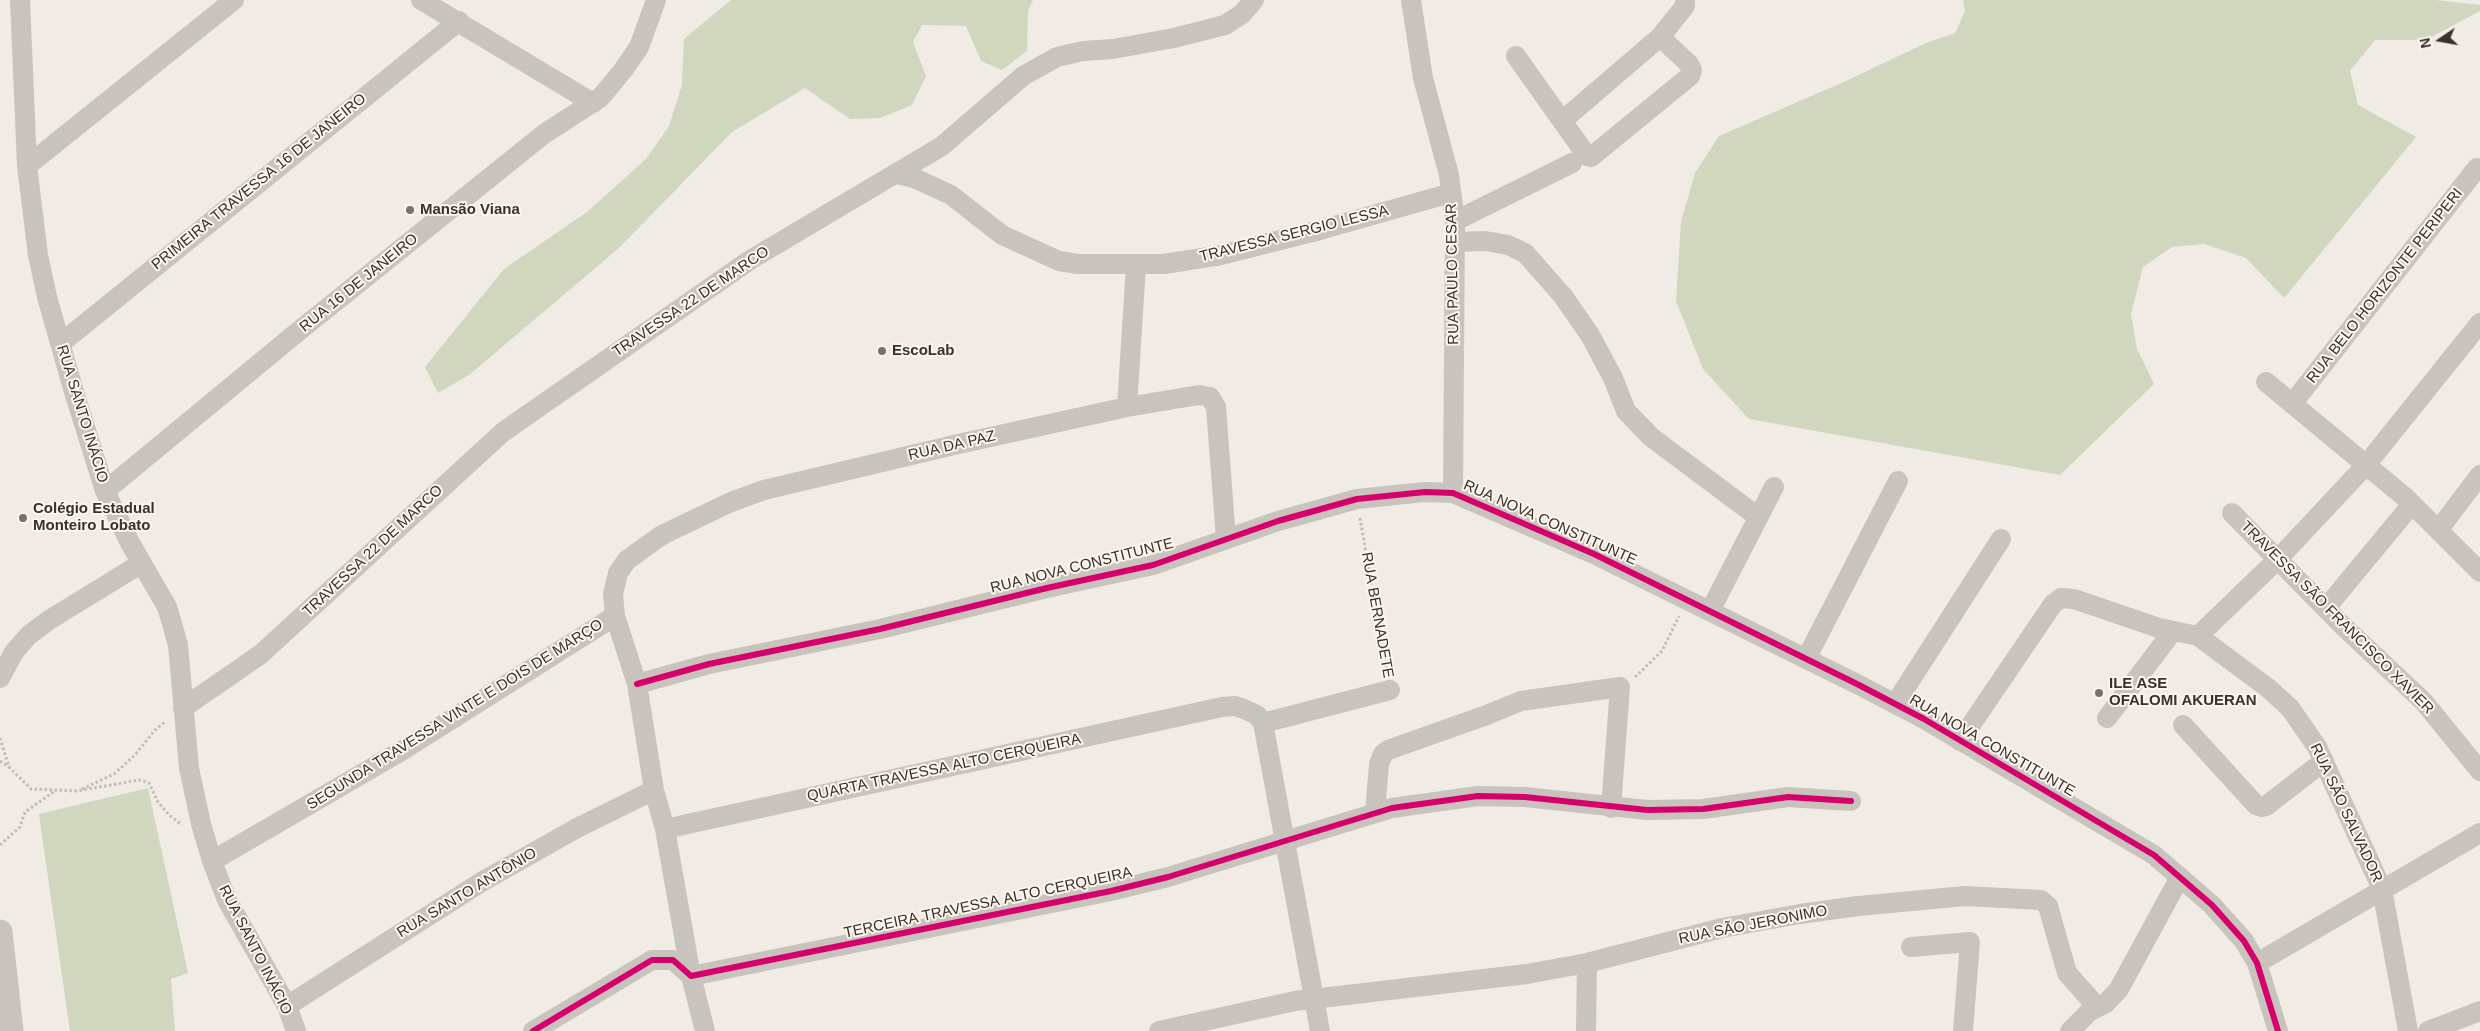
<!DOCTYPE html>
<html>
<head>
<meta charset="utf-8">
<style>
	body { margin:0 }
	#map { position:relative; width:2480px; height:1031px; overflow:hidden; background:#f0ebe5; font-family:Helvetica,sans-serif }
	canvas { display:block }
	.north { position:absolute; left:2415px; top:15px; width:50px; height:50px; -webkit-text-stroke:4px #fbf5ee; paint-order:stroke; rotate:258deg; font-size:14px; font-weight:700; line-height:20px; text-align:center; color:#3b302b }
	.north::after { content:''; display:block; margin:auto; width:18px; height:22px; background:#3b302b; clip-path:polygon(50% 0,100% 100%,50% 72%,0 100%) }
</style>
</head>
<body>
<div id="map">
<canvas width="2480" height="1031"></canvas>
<div class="north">N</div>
</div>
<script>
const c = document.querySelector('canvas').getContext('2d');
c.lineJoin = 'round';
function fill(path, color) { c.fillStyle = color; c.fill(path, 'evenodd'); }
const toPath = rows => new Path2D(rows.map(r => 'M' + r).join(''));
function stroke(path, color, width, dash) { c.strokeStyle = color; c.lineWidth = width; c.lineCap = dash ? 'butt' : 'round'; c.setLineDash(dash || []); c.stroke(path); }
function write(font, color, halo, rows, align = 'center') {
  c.font = font + ' Helvetica,sans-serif'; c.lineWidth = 4; c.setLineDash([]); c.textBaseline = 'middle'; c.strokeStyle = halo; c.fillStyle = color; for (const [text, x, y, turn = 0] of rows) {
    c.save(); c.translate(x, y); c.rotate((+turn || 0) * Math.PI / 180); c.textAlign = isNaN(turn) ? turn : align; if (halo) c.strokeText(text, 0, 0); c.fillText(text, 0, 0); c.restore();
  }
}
const green = toPath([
	[731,0,1033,0,1028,11,1027,51,1002,70,981,61,966,26,922,25,913,42,926,76,912,105,880,118,850,119,805,88,732,132,619,248,469,375,438,393,425,367,504,269,587,212,646,159,669,126,682,85,684,39],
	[1963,0,2435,0,2480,5,2480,11,2426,40,2375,40,2350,71,2358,105,2416,137,2284,298,2246,258,2204,244,2172,247,2143,267,2131,314,2137,349,2154,384,2060,475,1749,419,1703,369,1676,301,1681,222,1695,173,1719,136,1846,81,1926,43,1955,33,1965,11],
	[148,788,188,973,171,979,175,1031,70,1031,39,814]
]);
const path = toPath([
	[1360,518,1387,672],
	[1635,677,1662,651,1679,616],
	[0,738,9,767,31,789,77,791,139,780,149,783,158,802,169,815,182,825],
	[0,761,9,767],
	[82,789,114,774,135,755,155,730,165,722],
	[0,845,20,827,25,812,55,791]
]);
const minor = toPath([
	[20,0,27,166,38,255,47,297,74,392,105,491,129,541,167,607,173,627,178,645,189,768,201,824,212,861,227,900,287,1006,296,1031],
	[421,0,593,103],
	[1411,0,1423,78,1449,175,1455,221,1453,493],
	[1516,56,1587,156,1591,157,1690,76,1692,70,1689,64,1660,37],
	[1562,121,1660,37,1685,6,1685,0],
	[27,166,234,0],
	[897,174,914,178,951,195,1002,235,1059,261,1078,264,1164,264,1221,255,1320,230,1451,193],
	[1455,221,1572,163],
	[1455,242,1485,241,1508,245,1525,253,1563,296,1590,335,1613,378,1626,411,1651,437,1758,517],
	[60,344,459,21],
	[2266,382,2406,498,2480,572],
	[2292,404,2477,168],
	[1127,407,1136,265],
	[105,491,300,330,544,134,601,97,624,69,639,47,656,0],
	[2232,513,2343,626,2424,702,2480,771],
	[2439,529,2480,475],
	[2326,608,2412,504],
	[1710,611,1774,487],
	[615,616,613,594,618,573,627,560,662,535,731,502,764,490,954,445,1127,407,1199,395,1210,397,1216,407,1226,539],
	[2198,636,2278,559,2366,465,2480,323],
	[1806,659,1898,481],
	[0,678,14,652,29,635,49,620,142,563],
	[637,684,709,664,880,629,1047,588,1153,565,1278,521,1357,499,1425,492,1453,493,1594,554,1859,685,1924,719,2154,855,2212,905,2244,941,2257,963,2278,1031],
	[1895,704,2001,539],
	[183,708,261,654,503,432,750,260,942,146,1023,76,1057,57,1083,51,1113,49,1174,38,1225,25,1242,14,1254,0],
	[2107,718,2173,631],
	[1263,723,1390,690],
	[2183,725,2256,805,2262,807,2266,806,2324,761],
	[1960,741,2053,604,2061,598,2074,599,2159,628,2198,636,2268,688,2290,708,2317,747,2382,889,2408,1031],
	[1375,812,1379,764,1383,754,1388,750,1484,716,1521,701,1620,687,1611,808],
	[665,829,1222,707,1235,706,1244,709,1257,715,1263,723,1320,1031],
	[212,861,403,750,615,616,637,684,654,790,665,829,691,976,705,1031],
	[1911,947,1970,942,1963,1031],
	[2257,963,2480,833],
	[287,1006,483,881,577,828,654,790],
	[2090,1011,2106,1003,2119,989,2180,877],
	[533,1031,652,960,673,960,691,976,1111,891,1168,877,1392,808,1478,796,1525,797,1647,810,1703,809,1788,797,1851,801],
	[1159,1031,1295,1001,1527,974,1587,963,1722,928,1800,914,1858,906,1965,896,2041,900,2048,906,2067,973,2091,1000,2092,1007,2090,1011,2070,1031],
	[1586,1031,1587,963],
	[2428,1031,2480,1011]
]);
const tertiary = toPath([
	[0,932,11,1031]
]);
const cycleway = toPath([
	[637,684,709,664,880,629,1047,588,1153,565,1278,521,1357,499,1425,492,1453,493,1594,554,1859,685,1924,719,2154,855,2212,905,2244,941,2257,963,2278,1031],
	[533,1031,652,960,673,960,691,976,1111,891,1168,877,1392,808,1478,796,1525,797,1647,810,1703,809,1788,797,1851,801]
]);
const markers = [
	[410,210,5,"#7a716c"],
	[882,351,5,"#7a716c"],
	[23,518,5,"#7a716c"],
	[2099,693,5,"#7a716c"]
];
const streetNames = [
	["PRIMEIRA TRAVESSA 16 DE JANEIRO",259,182,-39],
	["TRAVESSA SERGIO LESSA",1294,234,-14],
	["RUA PAULO CESAR",1453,274,-91],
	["RUA 16 DE JANEIRO",359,283,-39],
	["RUA BELO HORIZONTE PERIPERI",2385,286,-52],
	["TRAVESSA 22 DE MARCO",691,302,-34],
	["RUA SANTO INÁCIO",82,414,73],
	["RUA DA PAZ",952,446,-13],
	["RUA NOVA CONSTITUNTE",1550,523,24],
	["TRAVESSA 22 DE MARCO",373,551,-43],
	["RUA NOVA CONSTITUNTE",1082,566,-14],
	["RUA BERNADETE",1377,615,80],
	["TRAVESSA SÃO FRANCISCO XAVIER",2337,618,45],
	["SEGUNDA TRAVESSA VINTE E DOIS DE MARÇO",455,715,-32],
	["RUA NOVA CONSTITUNTE",1992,746,30],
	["QUARTA TRAVESSA ALTO CERQUEIRA",944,768,-12],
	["RUA SÃO SALVADOR",2346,813,65],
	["RUA SANTO ANTÔNIO",467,893,-31],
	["TERCEIRA TRAVESSA ALTO CERQUEIRA",988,903,-12],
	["RUA SÃO JERONIMO",1753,925,-11],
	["RUA SANTO INÁCIO",255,950,63]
];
const poiNames = [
	["Mansão Viana",420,210],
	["EscoLab",892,351],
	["Colégio Estadual",33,509],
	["Monteiro Lobato",33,526],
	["ILE ASE",2109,684],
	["OFALOMI AKUERAN",2109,701]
];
fill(green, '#d1d6bf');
stroke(path, '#c2bbb6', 3, [2.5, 2.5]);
stroke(minor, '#c9c3be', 20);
stroke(tertiary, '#c9c3be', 25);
stroke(cycleway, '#d6006c', 6);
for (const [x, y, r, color] of markers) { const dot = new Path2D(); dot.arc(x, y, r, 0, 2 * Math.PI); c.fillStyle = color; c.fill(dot); stroke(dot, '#fbf5ee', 2); }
write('15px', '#3b302b', '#fbf5ee', streetNames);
write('bold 15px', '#3b302b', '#fbf5ee', poiNames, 'left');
</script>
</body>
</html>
